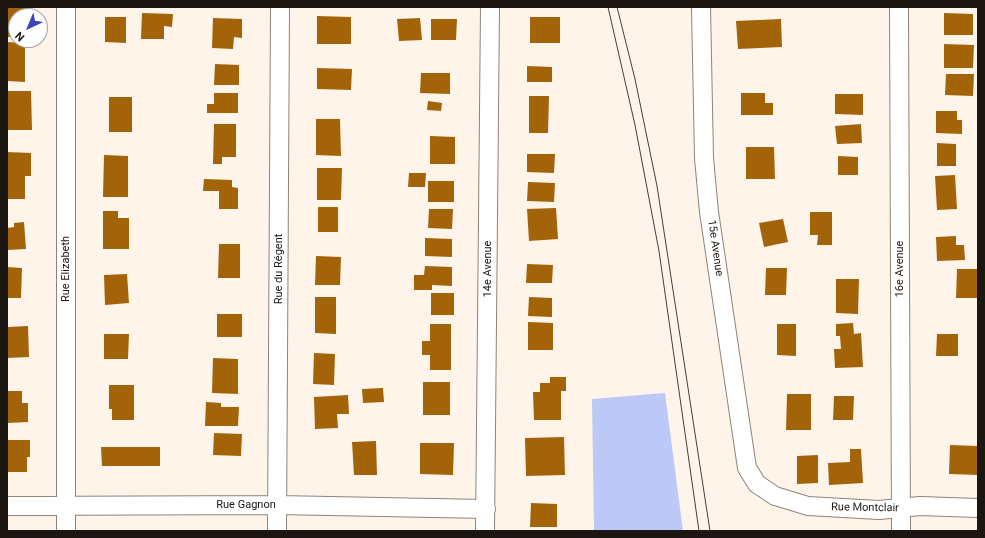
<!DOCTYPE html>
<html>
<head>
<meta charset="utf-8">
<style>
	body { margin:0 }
	#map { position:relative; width:985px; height:538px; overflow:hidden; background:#fef4ea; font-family:Roboto,sans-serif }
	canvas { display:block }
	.frame { position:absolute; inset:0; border:8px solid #1b1612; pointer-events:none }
	.north { position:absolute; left:8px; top:8px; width:40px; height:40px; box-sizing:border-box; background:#fff; border:1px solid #a4a2a0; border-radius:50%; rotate:224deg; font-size:11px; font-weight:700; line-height:16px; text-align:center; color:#1b1612 }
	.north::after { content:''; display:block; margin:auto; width:14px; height:18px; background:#3b44b7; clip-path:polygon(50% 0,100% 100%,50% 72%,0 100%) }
</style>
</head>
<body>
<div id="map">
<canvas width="985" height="538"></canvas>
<div class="frame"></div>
<div class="north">N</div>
</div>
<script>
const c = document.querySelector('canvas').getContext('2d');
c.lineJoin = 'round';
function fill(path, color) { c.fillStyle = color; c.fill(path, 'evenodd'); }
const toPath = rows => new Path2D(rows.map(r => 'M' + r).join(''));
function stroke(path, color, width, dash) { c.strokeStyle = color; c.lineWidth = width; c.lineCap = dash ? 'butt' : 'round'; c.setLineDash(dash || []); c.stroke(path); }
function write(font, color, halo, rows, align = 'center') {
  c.font = font + ' Roboto,sans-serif'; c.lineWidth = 3; c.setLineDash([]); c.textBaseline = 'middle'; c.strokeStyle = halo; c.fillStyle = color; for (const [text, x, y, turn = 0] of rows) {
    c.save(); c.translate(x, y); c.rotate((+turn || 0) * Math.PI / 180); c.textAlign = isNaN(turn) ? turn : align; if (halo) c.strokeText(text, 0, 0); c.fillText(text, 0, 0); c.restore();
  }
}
const green = toPath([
	[665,393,683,531,594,531,592,399]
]);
const building = toPath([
	[7,7,27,7,27,16,16,16,16,37,7,37],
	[142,13,173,14,172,27,164,26,164,39,141,39],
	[944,13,973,14,973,35,944,35],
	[317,16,351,17,351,44,317,44],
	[105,17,126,17,126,43,105,42],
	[530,17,560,17,560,43,530,43],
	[213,18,242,19,242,38,234,37,233,49,212,48],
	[420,18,422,40,399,41,397,19],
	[431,19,457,19,456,40,431,40],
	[781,19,782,47,738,49,736,21],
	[7,42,25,43,25,82,7,81],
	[944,44,974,45,973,68,944,68],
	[215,64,239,65,239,85,214,85],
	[527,66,552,67,552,82,527,82],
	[317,68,352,69,351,90,317,89],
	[421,73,450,73,450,94,420,93],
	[946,74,974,74,973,96,945,95],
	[7,91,31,91,32,130,7,130],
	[214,93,238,93,238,113,207,113,207,104,214,104],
	[741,93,765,93,765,103,773,103,773,115,741,115],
	[835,94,863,94,863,115,835,114],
	[529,96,549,96,548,133,529,133],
	[109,97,132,97,132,132,109,132],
	[428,101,442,103,441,111,427,110],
	[936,111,957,111,957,120,962,120,962,134,936,133],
	[316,119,340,119,341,156,316,155],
	[214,124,236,124,236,157,222,157,222,164,213,164],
	[861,124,862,143,837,144,835,126],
	[430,136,455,137,455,164,430,164],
	[937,143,956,144,956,166,937,166],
	[746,147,774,147,775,179,746,179],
	[7,152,31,153,31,176,25,176,25,199,7,199],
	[527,154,555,154,554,173,527,172],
	[104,155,128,156,128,197,103,197],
	[838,156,858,157,858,175,838,175],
	[317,168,342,168,341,200,317,200],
	[409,173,426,173,425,187,408,187],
	[955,175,957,209,937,210,935,176],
	[204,179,232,180,232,187,238,188,238,209,219,209,219,191,203,191],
	[428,181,454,181,454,202,428,202],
	[528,182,555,183,554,202,527,201],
	[318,207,338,207,338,232,318,232],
	[556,208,558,239,529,241,527,209],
	[429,209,453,209,452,229,428,228],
	[103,211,118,211,118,218,129,218,129,249,103,249],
	[810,212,832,212,832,245,817,245,818,235,810,235],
	[783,219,788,242,764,247,759,223],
	[24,222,26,249,7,250,7,228,14,227,14,223],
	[956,236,956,245,964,245,965,260,937,261,936,237],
	[425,238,452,239,452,257,425,256],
	[219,244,240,244,240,278,218,278],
	[316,256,341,257,340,285,315,285],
	[527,264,553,265,552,283,526,283],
	[425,266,452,267,452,286,432,285,432,290,414,290,414,275,424,275],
	[7,267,22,268,21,298,7,298],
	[766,268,787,268,786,295,765,295],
	[957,269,978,269,978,298,956,298],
	[127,274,129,303,105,305,104,275],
	[836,279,859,279,858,314,836,313],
	[431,293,454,293,454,315,431,315],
	[315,297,336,297,336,334,315,333],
	[529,297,552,298,552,317,528,316],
	[217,314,242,314,242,337,217,337],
	[528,322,553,323,553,350,528,350],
	[853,323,854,334,861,333,863,367,835,368,834,349,841,349,840,336,836,336,836,324],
	[430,324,451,324,451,370,430,370,430,355,422,355,422,341,430,341],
	[777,324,796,324,796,356,777,355],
	[28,326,29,357,7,358,7,327],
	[104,334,129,334,128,359,104,359],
	[937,334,958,334,958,356,936,356],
	[314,353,335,354,334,385,313,384],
	[213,358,238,359,238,394,212,393],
	[550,377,566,377,566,391,561,391,561,420,534,420,533,392,540,392,540,383,550,383],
	[423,382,450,382,450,415,423,415],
	[109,385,134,385,134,420,112,420,112,409,109,409],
	[383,388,384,402,363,403,362,389],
	[7,391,22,391,22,403,28,403,28,422,7,423],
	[787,394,811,394,811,430,786,430],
	[348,395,349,414,337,414,338,428,315,429,314,397],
	[834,396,854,396,853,420,833,420],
	[206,402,221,403,221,407,239,407,238,426,205,426],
	[214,433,242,434,241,456,213,455],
	[564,437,565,475,526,476,525,438],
	[7,440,30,440,30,457,27,457,27,472,7,472],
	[376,441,377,475,354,475,352,442],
	[420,443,454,443,453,475,420,474],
	[950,445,978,446,978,475,949,474],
	[101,447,160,447,160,466,102,466],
	[850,449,861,449,863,483,829,485,828,463,850,462],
	[818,455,818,483,797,484,797,456],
	[531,503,557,504,557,527,530,527]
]);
const street = toPath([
	[66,7,66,531],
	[701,7,704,158,709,212,747,468,757,484,775,496,808,506,879,510,920,506,978,508],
	[899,7,901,531],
	[7,506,277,505,486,509],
	[277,531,280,7],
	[485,531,490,7]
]);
const tram = toPath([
	[608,7,635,125,659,251,699,531],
	[617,7,635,79,657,186,710,531]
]);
const streetNames = [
	["15e Avenue",715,248,82],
	["Rue Elizabeth",66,269,-90],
	["Rue du Régent",279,269,-90],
	["14e Avenue",488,269,-90],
	["16e Avenue",900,269,-90],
	["Rue Gagnon",246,505],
	["Rue Montclair",865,508,1]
];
fill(green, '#bcc8f5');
fill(building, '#a36309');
stroke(street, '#8f8378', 20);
stroke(street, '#fff', 18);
stroke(tram, '#443e39', 1);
write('11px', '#1b1612', '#fff', streetNames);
</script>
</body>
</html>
